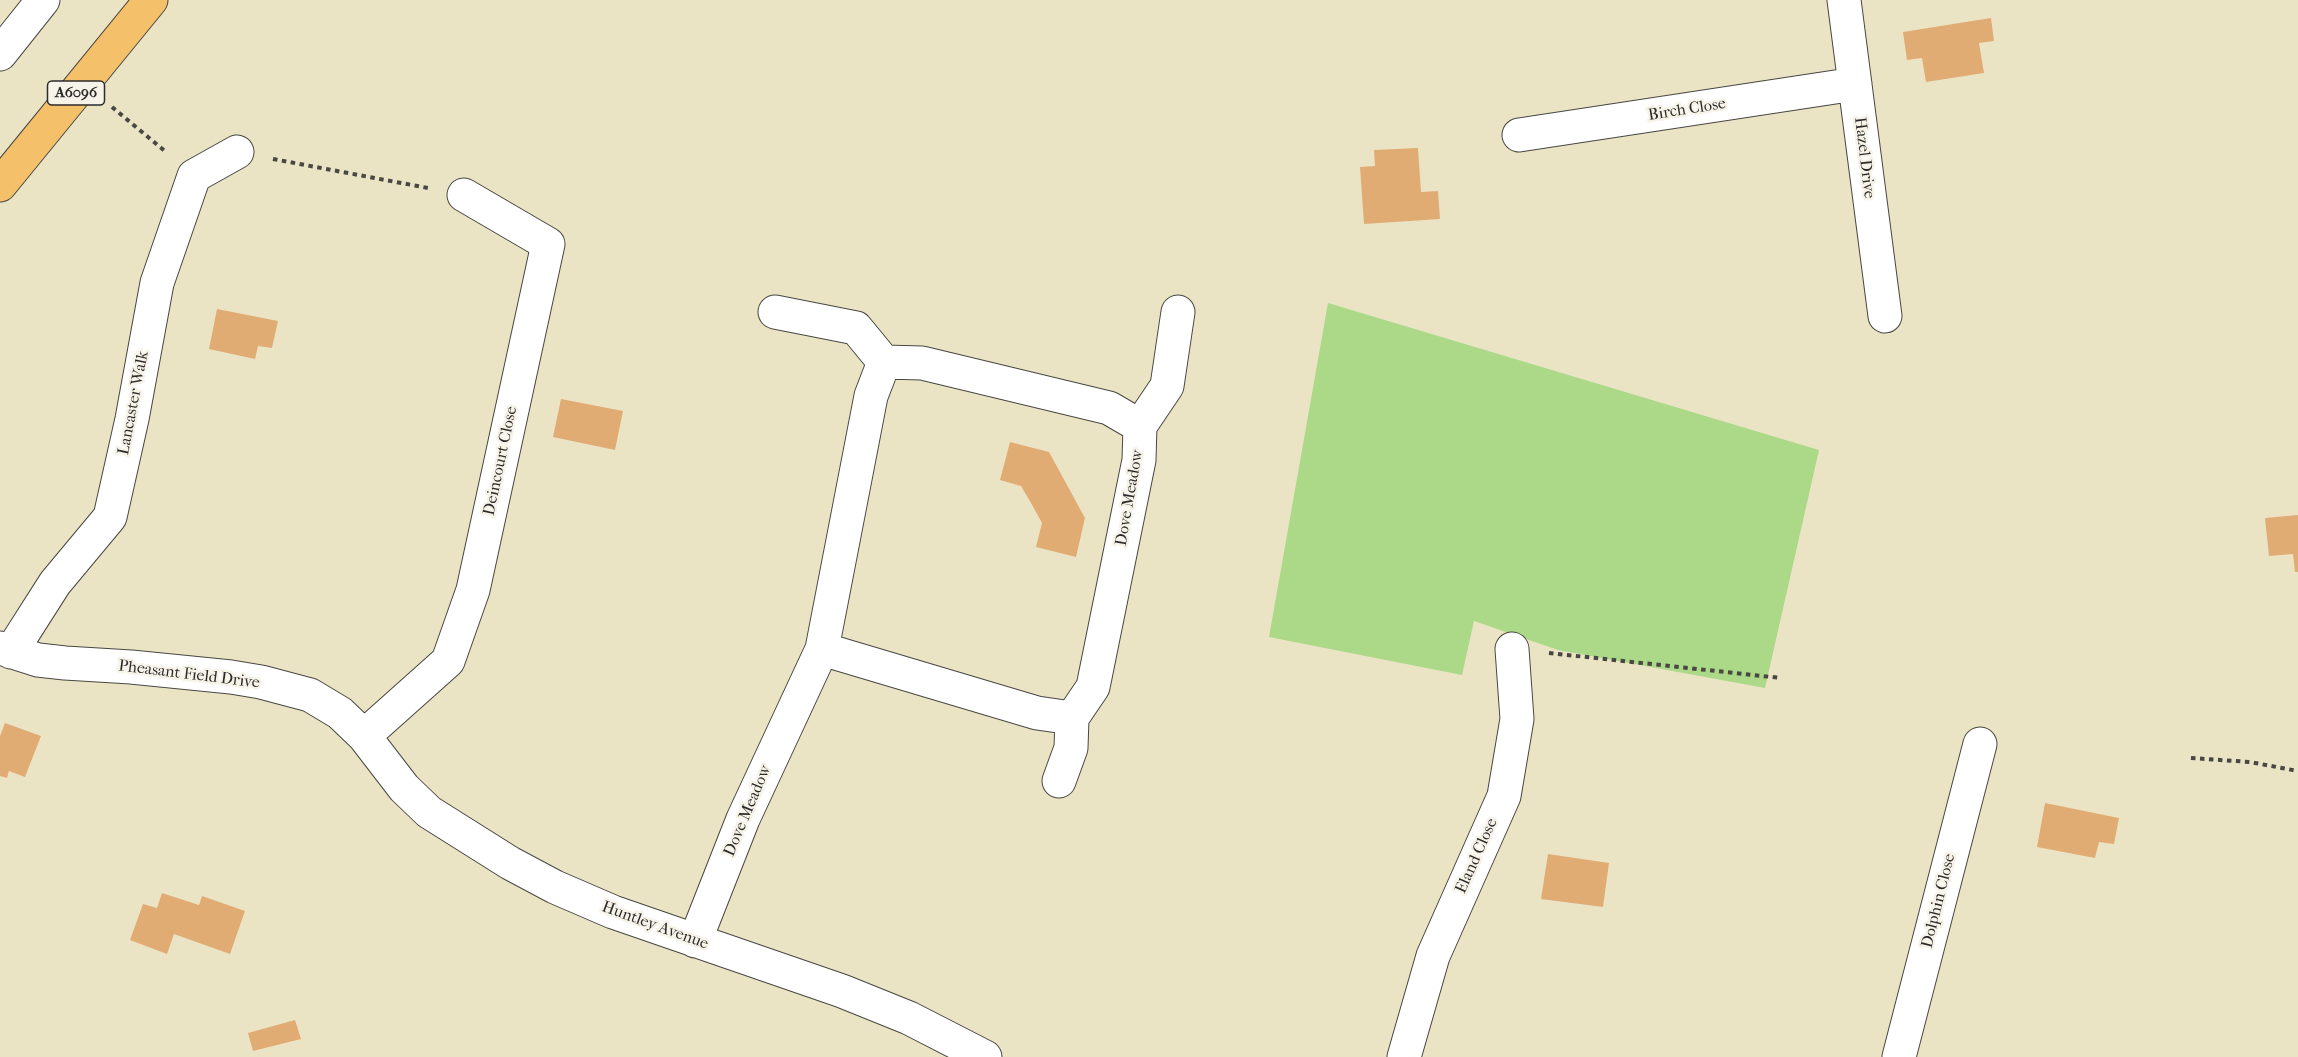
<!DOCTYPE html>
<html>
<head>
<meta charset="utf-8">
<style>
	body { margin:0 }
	canvas { display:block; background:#eae4c5 }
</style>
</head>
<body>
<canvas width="2298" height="1057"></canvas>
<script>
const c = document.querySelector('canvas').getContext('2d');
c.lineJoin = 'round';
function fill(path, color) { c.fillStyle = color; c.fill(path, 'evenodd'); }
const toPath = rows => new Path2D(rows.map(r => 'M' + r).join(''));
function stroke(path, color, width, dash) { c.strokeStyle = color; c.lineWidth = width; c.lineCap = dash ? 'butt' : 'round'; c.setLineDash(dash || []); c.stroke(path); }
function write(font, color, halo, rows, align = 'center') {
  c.font = font + ' "IM FELL French Canon",serif'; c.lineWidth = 5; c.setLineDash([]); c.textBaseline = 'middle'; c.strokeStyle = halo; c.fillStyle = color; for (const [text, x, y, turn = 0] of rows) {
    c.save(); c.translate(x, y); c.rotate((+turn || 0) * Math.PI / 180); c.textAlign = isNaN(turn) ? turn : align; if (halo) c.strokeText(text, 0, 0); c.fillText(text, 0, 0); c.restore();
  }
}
const green = toPath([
	[1328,303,1819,450,1765,688,1558,650,1474,621,1462,675,1269,637]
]);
const building = toPath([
	[1991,18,1994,41,1979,43,1984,73,1926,82,1922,58,1907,60,1903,32],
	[1418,148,1421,192,1438,191,1440,219,1364,224,1360,167,1375,166,1374,150],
	[217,309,278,321,272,348,258,346,255,359,209,349],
	[561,399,623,411,615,450,553,437],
	[1010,442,1049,452,1085,518,1076,557,1036,547,1042,523,1031,503,1021,486,1000,480],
	[2298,515,2298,572,2295,572,2293,554,2269,556,2265,518],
	[5,723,41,736,25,777,9,771,7,778,0,776,0,736],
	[2045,803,2119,818,2114,844,2099,842,2095,858,2037,847],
	[1548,854,1609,863,1603,907,1541,899],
	[162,893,199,905,202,896,245,911,230,954,174,934,167,954,130,940,143,904,157,908],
	[295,1020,301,1039,253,1051,248,1033]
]);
const path = toPath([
	[112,107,166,152],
	[273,159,428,188],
	[1549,653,1781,678],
	[2191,758,2250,762,2298,771]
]);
const minor = toPath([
	[1844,0,1885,316],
	[0,54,43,0],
	[1519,135,1855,84],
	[775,312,856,328,884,362],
	[1140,426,1167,386,1178,312],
	[0,648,38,660,65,663,131,667,231,677,261,682,310,695,340,713,364,736,404,788,429,812,510,863,555,887,613,912,842,991,909,1018,985,1057],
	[822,649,1037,713,1072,718,1093,687,1139,460,1140,426,1109,408,922,363,884,362],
	[11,652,55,583,110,517,132,419,157,283,194,176,237,152],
	[364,736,448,661,473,590,548,244,464,195],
	[1059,781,1071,748,1072,718],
	[695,941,743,819,822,649,871,396,884,362],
	[1404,1057,1433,956,1504,796,1517,719,1512,649],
	[1899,1057,1980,744]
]);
const major = toPath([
	[0,185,151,0]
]);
const shields = [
	[76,93,57]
];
const shieldNames = [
	["A6096",76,93]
];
const streetNames = [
	["Birch Close",1687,110,-9],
	["Hazel Drive",1864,158,83],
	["Lancaster Walk",134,403,-79],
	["Deincourt Close",501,461,-78],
	["Dove Meadow",1130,498,-80],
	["Pheasant Field Drive",189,675,7],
	["Dove Meadow",748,811,-67],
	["Eland Close",1477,856,-66],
	["Dolphin Close",1939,901,-76],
	["Huntley Avenue",655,926,20]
];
fill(green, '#abd987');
fill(building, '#e1ac74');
stroke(minor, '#484742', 35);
stroke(major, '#484742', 35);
stroke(path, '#484742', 4, [4.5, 4.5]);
stroke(minor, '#fff', 33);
stroke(major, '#f4c16a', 33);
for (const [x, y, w] of shields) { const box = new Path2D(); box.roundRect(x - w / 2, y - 12, w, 24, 4.5); c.fillStyle = '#f7f3e8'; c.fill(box); stroke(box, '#2b2b2b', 1.5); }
write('bold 15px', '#2b2b2b', null, shieldNames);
write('16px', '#2b2b2b', '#f7f3e8', streetNames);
</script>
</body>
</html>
